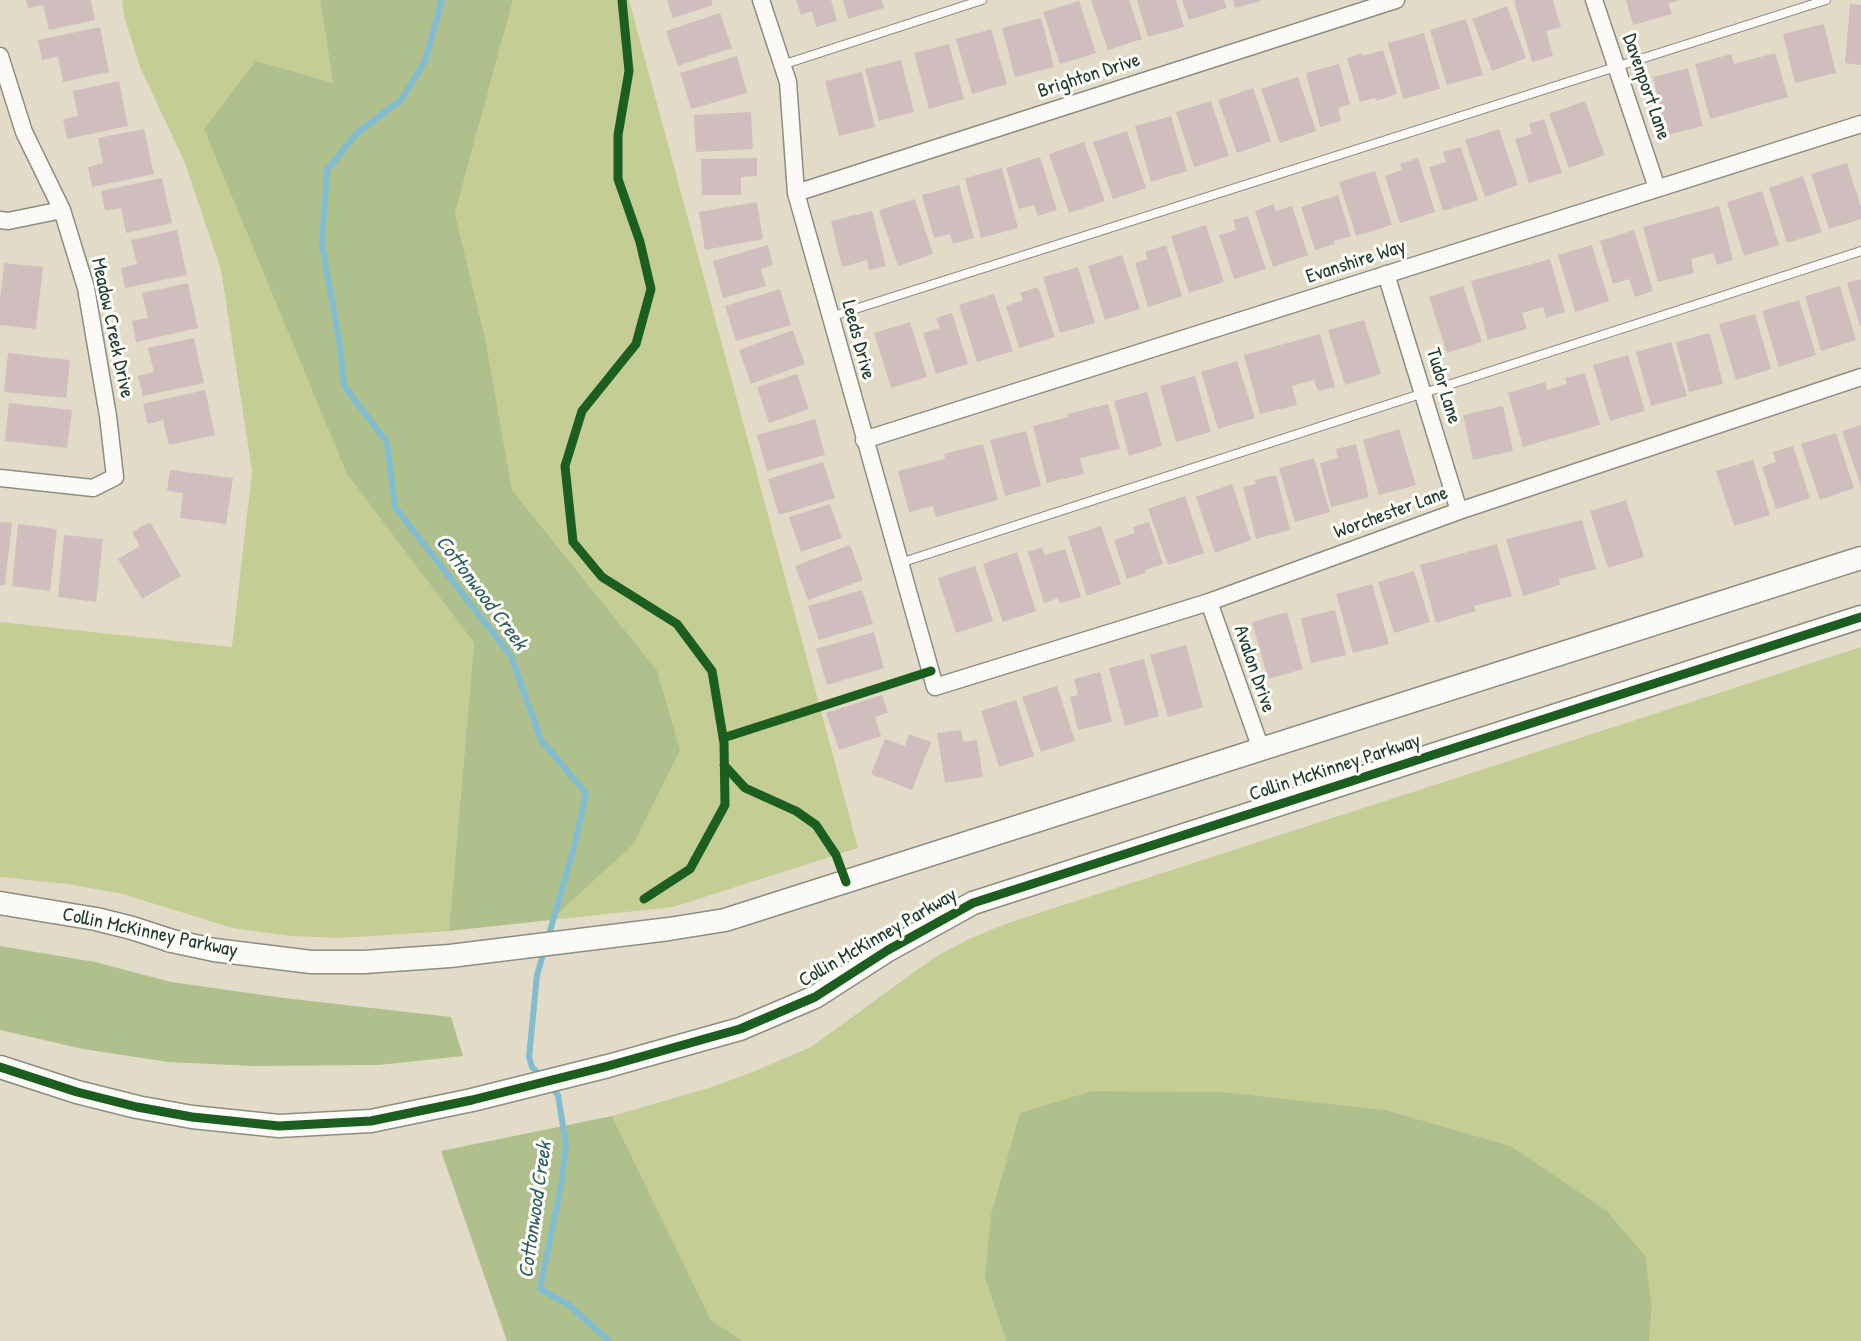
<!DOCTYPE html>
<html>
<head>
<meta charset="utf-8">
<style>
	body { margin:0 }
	canvas { display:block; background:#e2dbc8 }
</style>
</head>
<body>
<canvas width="1861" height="1341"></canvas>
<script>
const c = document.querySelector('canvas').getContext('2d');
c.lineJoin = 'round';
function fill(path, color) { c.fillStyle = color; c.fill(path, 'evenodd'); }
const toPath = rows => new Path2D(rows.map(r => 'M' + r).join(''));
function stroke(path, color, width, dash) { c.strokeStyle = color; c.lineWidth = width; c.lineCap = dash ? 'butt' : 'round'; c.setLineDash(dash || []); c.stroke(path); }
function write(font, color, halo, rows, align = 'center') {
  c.font = font + ' "Patrick Hand",sans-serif'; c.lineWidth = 6; c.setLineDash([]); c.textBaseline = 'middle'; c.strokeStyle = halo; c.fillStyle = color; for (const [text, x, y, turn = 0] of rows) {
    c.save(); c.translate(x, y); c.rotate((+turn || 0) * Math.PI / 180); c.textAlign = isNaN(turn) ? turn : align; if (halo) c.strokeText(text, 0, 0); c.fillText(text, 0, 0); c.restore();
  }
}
const green = toPath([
	[122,0,320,0,333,83,347,474,474,643,449,931,340,938,291,936,232,928,123,894,67,884,0,877,0,622,232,647,252,471,221,270,185,163,140,67,124,16],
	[513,0,629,0,858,848,673,907,551,920,633,845,657,670,512,490,486,342,455,213],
	[1861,647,1861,1341,1649,1341,1652,1308,1606,1210,1511,1146,1386,1110,1223,1092,1091,1091,1020,1113,985,1279,1006,1341,743,1341,711,1320,612,1116,712,1087,755,1071,811,1047,935,957,969,939,1008,923]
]);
const forest = toPath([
	[320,0,513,0,455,213,486,342,512,490,657,670,680,750,633,845,551,920,449,931,474,643,347,474,204,129,256,61,333,83],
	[0,946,95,962,171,982,284,998,451,1017,463,1056,379,1065,252,1066,168,1062,83,1049,0,1030],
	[1091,1091,1223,1092,1386,1110,1511,1146,1606,1210,1645,1256,1652,1308,1649,1341,1006,1341,985,1279,991,1215,1020,1113],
	[612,1116,711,1320,743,1341,507,1341,441,1151]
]);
const stream = toPath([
	[442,0,425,61,402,99,356,134,327,170,322,244,340,346,344,386,387,442,395,507,511,656,541,740,586,793,576,840,548,938],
	[541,1076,532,1067,529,1057,537,975,545,948],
	[550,1086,558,1095,566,1145,561,1186,540,1289,569,1305,609,1341]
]);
const building = toPath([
	[26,0,91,0,95,20,49,30,43,5,28,8],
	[667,0,711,0,713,5,673,18],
	[796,0,831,0,837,21,816,27,812,11,801,15],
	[843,0,882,0,884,8,848,19],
	[1091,0,1129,0,1142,39,1108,50],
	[1137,0,1176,0,1184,27,1148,37],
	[1182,0,1224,0,1227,8,1189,20],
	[1233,0,1260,0,1261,1,1235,8],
	[1517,0,1553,0,1561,27,1546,31,1553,56,1532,62,1514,1],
	[1626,0,1678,0,1678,1,1668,3,1672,14,1633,25],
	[1079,1,1096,53,1060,64,1043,12],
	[1850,4,1861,5,1861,65,1845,63],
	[1507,6,1526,58,1492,71,1472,19],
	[720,13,732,48,678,66,666,31],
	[1041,18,1054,67,1015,77,1002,28],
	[1466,19,1483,75,1447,85,1430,30],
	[1824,24,1836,73,1795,83,1783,34],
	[100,27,109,72,63,82,58,57,42,60,38,40],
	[991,29,1007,84,972,94,956,39],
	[1424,33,1440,89,1403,99,1388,43],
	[949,44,964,99,929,109,914,53],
	[1383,50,1397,94,1376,101,1375,98,1360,102,1347,58,1362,53,1362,56],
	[1775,53,1788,97,1710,119,1695,64,1731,54,1734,64],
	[737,56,747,93,691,109,680,73],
	[901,60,914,112,879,121,865,69],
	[1339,64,1350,104,1338,108,1341,121,1320,127,1306,73],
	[1688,68,1703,126,1667,135,1653,77],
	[862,72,875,127,839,136,825,81],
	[1298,77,1316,131,1280,143,1261,89],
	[119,81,128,126,67,139,63,119,78,116,73,91],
	[1253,88,1271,141,1237,153,1218,100],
	[1211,101,1229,156,1194,167,1176,112],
	[1585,101,1605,155,1569,168,1549,114],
	[751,112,753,149,696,152,694,115],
	[1171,116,1187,171,1151,182,1135,126],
	[1544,119,1562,173,1529,183,1515,139,1532,134,1529,124],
	[144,129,154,174,92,187,88,167,103,163,98,138],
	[1499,129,1518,185,1485,197,1465,140],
	[1127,131,1146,188,1113,199,1093,142],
	[1084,142,1105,201,1069,213,1049,154],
	[1461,147,1478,200,1443,211,1429,167,1446,162,1443,152],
	[1040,157,1057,210,1038,216,1034,205,1019,209,1006,168],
	[757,158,757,176,741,177,741,195,702,195,701,159],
	[1418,158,1435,212,1400,223,1385,176,1402,170,1400,164],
	[1847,163,1861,207,1861,219,1829,229,1811,174],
	[1002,168,1018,228,981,238,965,178],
	[1375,171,1392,225,1356,236,1339,182],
	[1803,176,1822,232,1787,243,1769,188],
	[162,178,172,223,126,233,121,208,105,211,101,191],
	[959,185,974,238,953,244,950,234,934,238,922,195],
	[1762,191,1779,245,1744,256,1727,202],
	[1338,195,1351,236,1334,241,1335,244,1315,250,1301,207],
	[915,199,933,254,898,266,879,210],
	[757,202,763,239,705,250,699,212],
	[1273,204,1276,211,1292,206,1308,255,1273,267,1255,211],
	[1719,206,1733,260,1717,265,1713,253,1691,259,1694,273,1658,282,1643,227],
	[872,211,886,266,869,270,867,260,842,267,831,221],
	[1248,216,1266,269,1234,279,1219,235,1236,230,1233,220],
	[1206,225,1224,282,1189,293,1171,236],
	[177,230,187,275,125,288,121,268,137,264,131,240],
	[1634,230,1653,291,1635,297,1629,279,1613,284,1600,241],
	[768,245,773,265,761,269,766,286,723,298,713,261],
	[1166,245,1182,296,1148,307,1135,263,1148,259,1145,252],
	[1592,245,1609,301,1575,312,1558,255],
	[1122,255,1140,309,1105,320,1088,266],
	[1550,259,1565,312,1546,318,1543,307,1522,313,1527,329,1488,340,1471,281],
	[4,263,43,267,36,329,0,325,0,301],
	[1078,267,1095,323,1060,333,1043,277],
	[1861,279,1861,326,1860,326,1847,283],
	[188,283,198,328,136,342,132,321,148,318,142,293],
	[1463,286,1482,342,1447,353,1429,297],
	[1840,286,1856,340,1821,351,1805,296],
	[1038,287,1055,337,1019,348,1006,306,1023,300,1020,293],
	[780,289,791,325,736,341,725,306],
	[994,294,1013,351,977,362,959,305],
	[1799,300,1816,355,1779,367,1762,311],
	[952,313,968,364,936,374,923,333,940,328,936,318],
	[1755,314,1771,369,1736,380,1719,324],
	[1364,320,1381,374,1345,385,1328,330],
	[910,322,927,377,891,388,874,333],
	[793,330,805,364,751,384,739,350],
	[1710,333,1723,384,1689,392,1676,342],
	[1320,334,1335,387,1318,391,1314,380,1292,386,1297,405,1260,414,1244,355],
	[194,338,204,383,143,396,138,376,154,372,148,348],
	[1671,342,1687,396,1651,406,1636,352],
	[8,353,70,360,66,398,4,392],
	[1628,355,1645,411,1610,421,1593,365],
	[1237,361,1255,418,1218,429,1201,372],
	[1585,373,1600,425,1523,447,1508,393,1545,382,1547,390,1567,384,1565,378],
	[797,374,809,409,769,423,757,387],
	[1195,376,1211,432,1176,442,1160,386],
	[205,390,215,435,169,445,163,420,148,424,143,404],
	[1147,392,1162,446,1129,456,1114,401],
	[9,403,72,410,67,448,5,441],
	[1108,404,1120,449,1080,458,1084,474,1047,483,1033,426,1068,417,1067,414],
	[1503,406,1513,451,1473,460,1463,415],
	[815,419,825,455,767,471,757,435],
	[1861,425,1861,486,1842,431],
	[1399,429,1416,485,1379,495,1363,440],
	[1026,431,1041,486,1005,496,990,440],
	[1836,433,1854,488,1820,500,1801,444],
	[983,444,998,500,936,517,933,506,909,512,898,471,945,459,944,454],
	[1356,444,1369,497,1331,507,1320,463,1338,458,1336,449],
	[1793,446,1810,498,1776,509,1762,467,1776,462,1773,452],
	[1314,458,1330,512,1295,522,1279,468],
	[1753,460,1770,515,1734,526,1716,471],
	[823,462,835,498,779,515,768,479],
	[170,470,233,478,226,524,180,518,183,493,167,491],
	[1276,475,1290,530,1256,539,1243,487,1256,484,1255,480],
	[1232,484,1251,540,1215,553,1196,497],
	[1185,496,1204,553,1168,565,1148,509],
	[1626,500,1644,557,1608,568,1590,511],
	[830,504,842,538,801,552,789,517],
	[1582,520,1596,569,1559,579,1560,585,1523,596,1506,539],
	[0,522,12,523,5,585,0,585],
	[150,522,181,576,142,599,118,559,140,546,132,532],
	[1149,522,1163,564,1145,570,1146,573,1127,579,1114,540,1135,533,1133,527],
	[18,524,57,529,50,591,12,586],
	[1101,526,1121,584,1087,596,1068,537],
	[64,535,103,539,96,602,58,597],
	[1497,544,1512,596,1474,606,1476,611,1436,623,1420,565],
	[850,545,863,580,808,600,795,566],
	[1042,547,1045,555,1065,549,1081,597,1060,603,1058,598,1044,603,1028,552],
	[1017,552,1036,611,1003,622,983,564],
	[975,566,993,621,956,633,938,578],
	[1414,571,1430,622,1394,633,1378,582],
	[1372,584,1389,644,1353,653,1336,594],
	[862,590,873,624,819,640,808,606],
	[1335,610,1346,655,1311,663,1301,618],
	[1287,612,1303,669,1268,679,1252,622],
	[874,632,884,668,827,685,816,649],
	[1186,645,1203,707,1168,717,1150,655],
	[1144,659,1159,716,1125,726,1109,668],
	[1100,672,1112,722,1078,730,1070,697,1078,695,1074,679],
	[1057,686,1075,741,1041,752,1022,697],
	[882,695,888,713,875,717,881,736,839,750,826,713],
	[1016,700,1034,756,999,767,981,711],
	[961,730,963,742,977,740,983,777,945,783,937,733],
	[909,734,931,742,912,790,871,774,885,739,905,746]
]);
const lane = toPath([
	[782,65,982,0],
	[830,317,1826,0],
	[900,563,1861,251]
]);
const street = toPath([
	[761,0,788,82,796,193,935,687,1209,602,1459,511,1861,377],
	[1594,0,1657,188],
	[0,56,24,132,62,210,86,288,108,416,115,477,93,488,0,478],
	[796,193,1396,0],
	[0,220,8,221,62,210],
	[1386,274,1459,511],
	[864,440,1861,124],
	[1209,602,1261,749]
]);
const secondary = toPath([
	[0,903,96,919,132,928,172,941,214,950,311,962,364,962,450,956,669,929,725,920,1861,558],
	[0,1067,77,1092,137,1107,192,1117,279,1126,371,1121,472,1100,608,1066,740,1029,815,997,888,950,973,903,1861,617]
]);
const cycleway = toPath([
	[622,0,629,71,618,135,618,179,640,242,651,289,636,344,582,411,565,466,573,542,602,577,677,624,712,671,724,743,725,805,690,869,644,899],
	[723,738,931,671],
	[724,765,745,788,796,811,816,825,836,855,846,882],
	[0,1067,77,1092,137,1107,192,1117,279,1126,371,1121,472,1100,608,1066,740,1029,815,997,888,950,973,903,1861,617]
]);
const streetNames = [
	["Brighton Drive",1089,76,-18],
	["Davenport Lane",1646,87,71],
	["Evanshire Way",1356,262,-18],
	["Meadow Creek Drive",112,328,78],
	["Leeds Drive",858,340,75],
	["Tudor Lane",1443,386,73],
	["Worchester Lane",1391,513,-20],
	["Avalon Drive",1254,669,71],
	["Collin McKinney Parkway",1335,768,-18],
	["Collin McKinney Parkway",150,933,12],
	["Collin McKinney Parkway",878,938,-30]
];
const waterNames = [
	["Cottonwood Creek",481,593,53],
	["Cottonwood Creek",536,1210,-82]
];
fill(green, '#c4ce94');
fill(forest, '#b0c08d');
stroke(stream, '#81bcd1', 6);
fill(building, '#d0bebe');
stroke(lane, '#8c8d82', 10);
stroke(street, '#8c8d82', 19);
stroke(secondary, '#8c8d82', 25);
stroke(lane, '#fbfaf7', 8);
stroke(street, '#fbfaf7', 16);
stroke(secondary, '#fbfaf7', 22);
stroke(cycleway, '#1b5e20', 9);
write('20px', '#1f3d34', '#fdfcf7', streetNames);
write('italic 21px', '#305f64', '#fdfcf7', waterNames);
</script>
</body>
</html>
